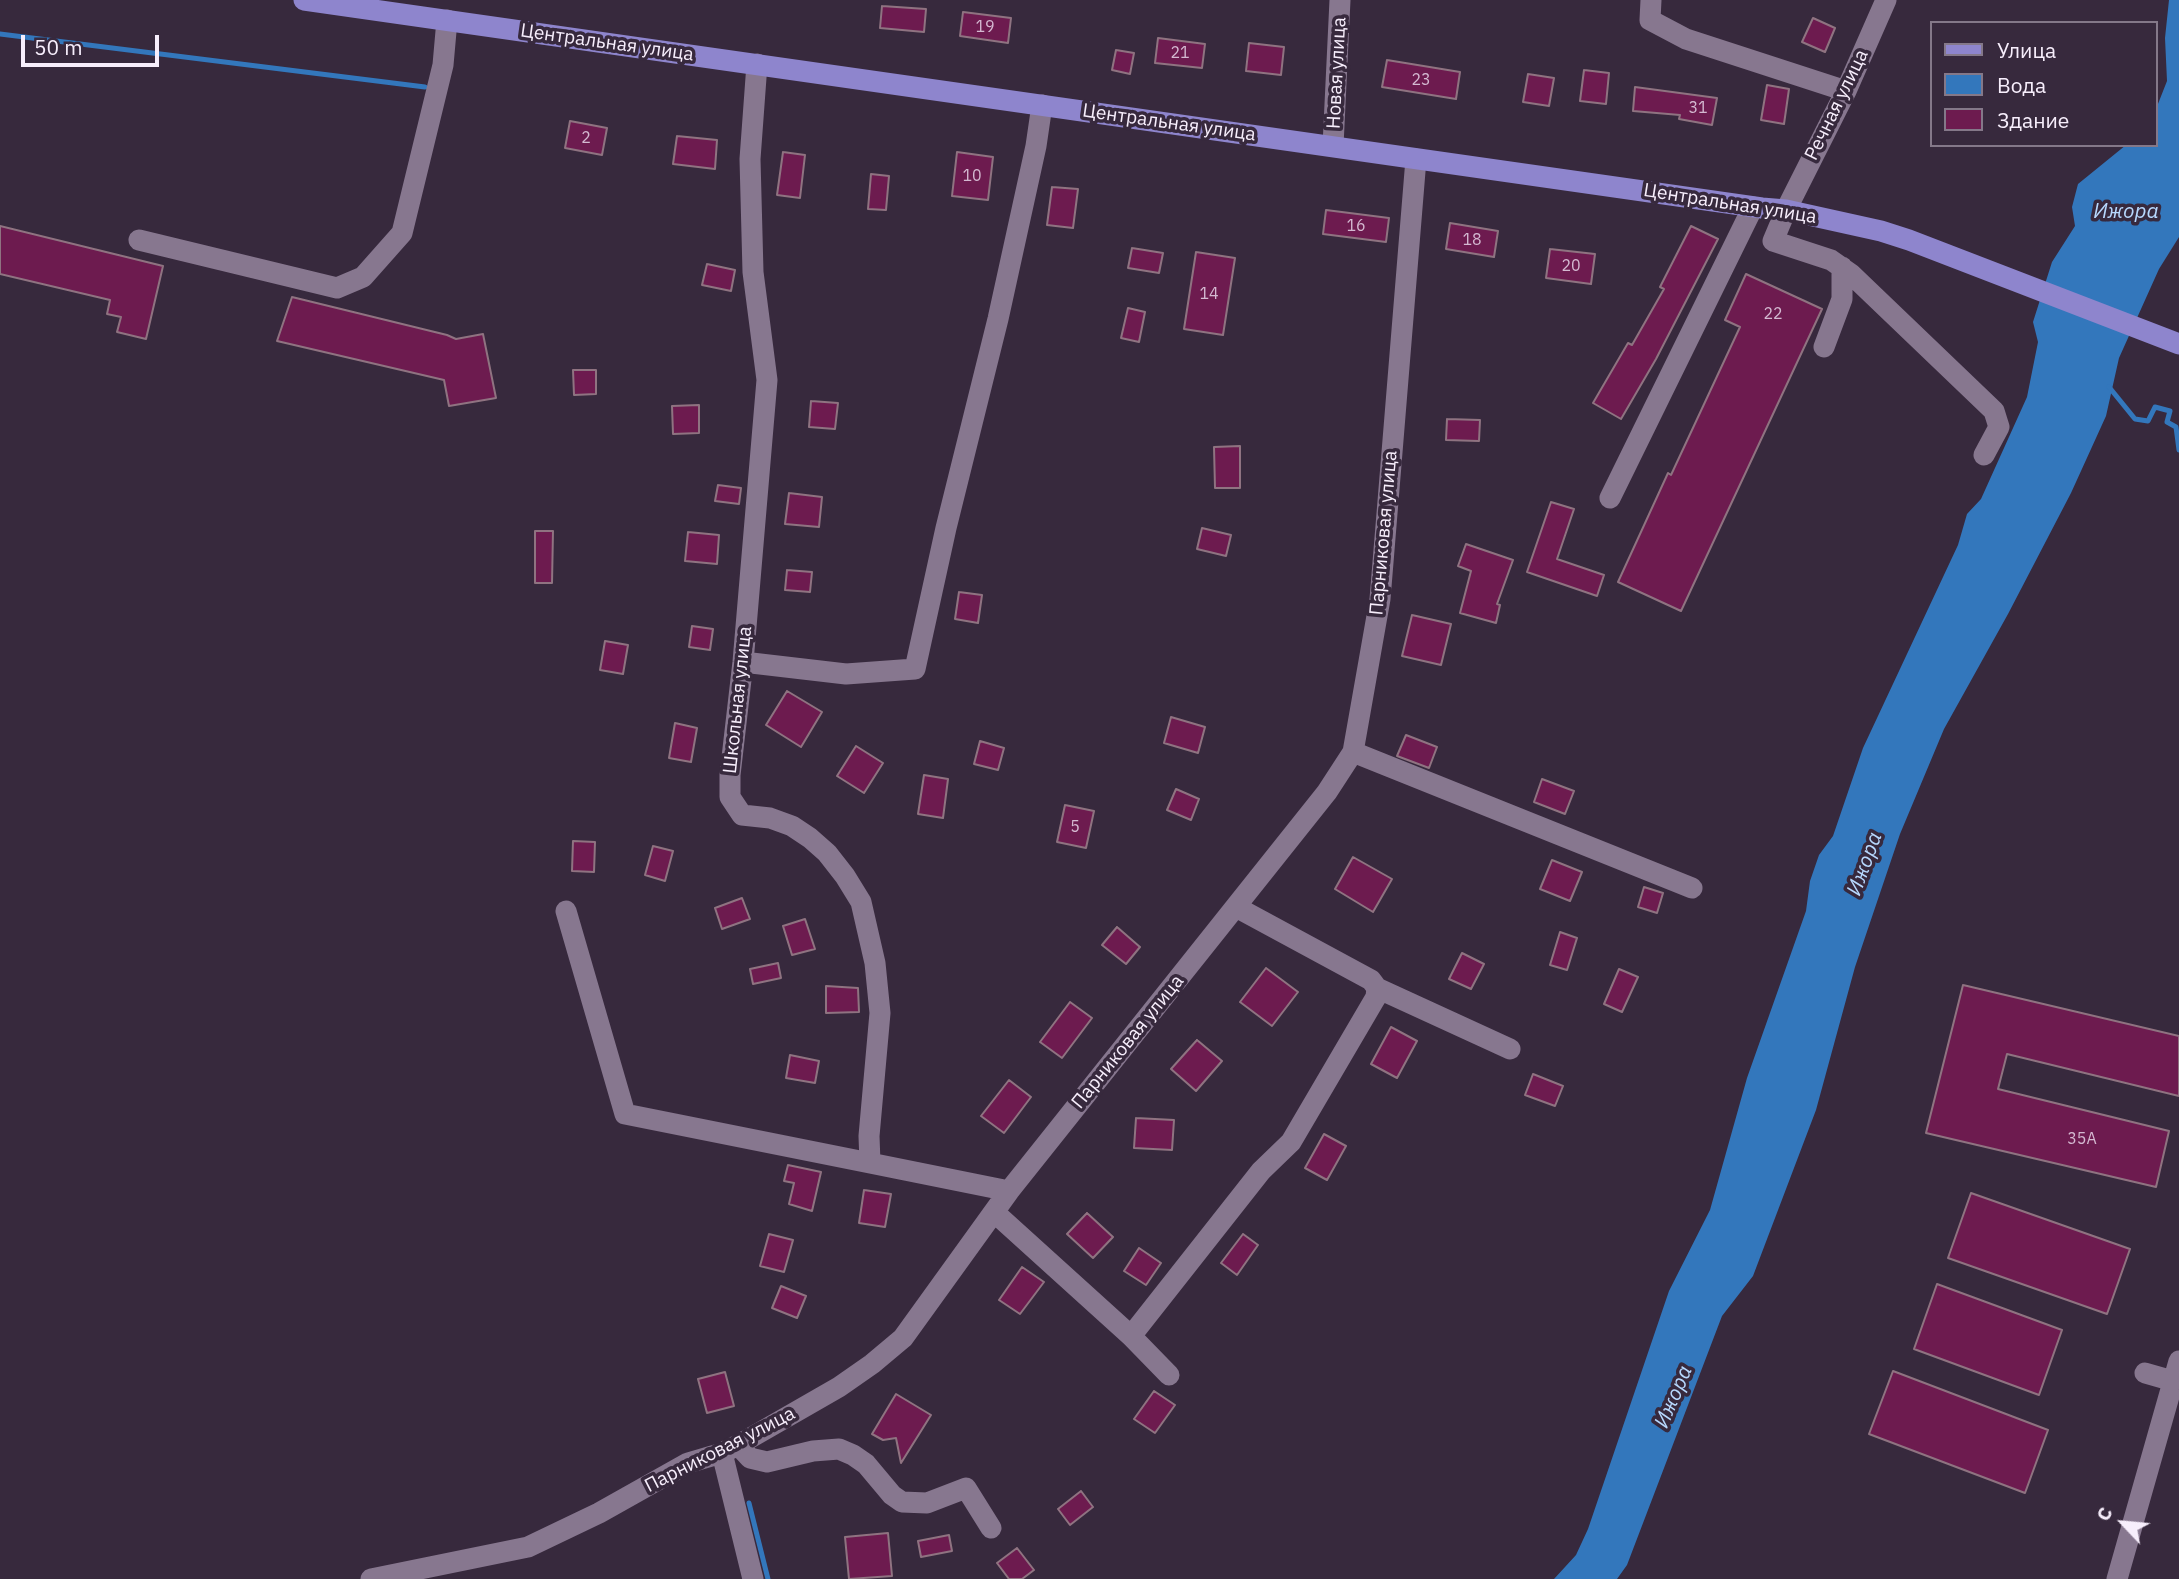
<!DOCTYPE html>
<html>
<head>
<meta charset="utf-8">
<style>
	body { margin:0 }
	#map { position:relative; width:2179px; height:1579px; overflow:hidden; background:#37293d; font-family:"IBM Plex Sans",sans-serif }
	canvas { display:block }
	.legend { position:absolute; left:1930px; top:21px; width:228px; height:126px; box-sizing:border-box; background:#37293d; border:2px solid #847889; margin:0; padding:9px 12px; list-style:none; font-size:21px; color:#f7eefc }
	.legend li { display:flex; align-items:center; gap:14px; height:35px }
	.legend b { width:35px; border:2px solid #847889 }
	.north { position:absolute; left:2088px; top:1488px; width:70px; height:70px; -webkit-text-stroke:5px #37293d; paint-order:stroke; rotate:296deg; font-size:19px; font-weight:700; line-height:28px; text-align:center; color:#f7eefc }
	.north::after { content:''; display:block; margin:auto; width:24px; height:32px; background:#f7eefc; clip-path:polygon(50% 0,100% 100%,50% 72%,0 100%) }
	.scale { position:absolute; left:21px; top:35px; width:138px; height:32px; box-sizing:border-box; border:4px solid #f7eefc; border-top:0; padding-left:9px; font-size:21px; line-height:24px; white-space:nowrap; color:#f7eefc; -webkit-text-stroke:5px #37293d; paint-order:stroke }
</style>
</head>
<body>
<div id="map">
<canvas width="2179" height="1579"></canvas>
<ul class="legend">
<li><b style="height:9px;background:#8e85cd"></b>Улица</li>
<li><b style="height:19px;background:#3377bc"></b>Вода</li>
<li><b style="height:19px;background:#6d1b4f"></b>Здание</li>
</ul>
<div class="north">С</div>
<div class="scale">50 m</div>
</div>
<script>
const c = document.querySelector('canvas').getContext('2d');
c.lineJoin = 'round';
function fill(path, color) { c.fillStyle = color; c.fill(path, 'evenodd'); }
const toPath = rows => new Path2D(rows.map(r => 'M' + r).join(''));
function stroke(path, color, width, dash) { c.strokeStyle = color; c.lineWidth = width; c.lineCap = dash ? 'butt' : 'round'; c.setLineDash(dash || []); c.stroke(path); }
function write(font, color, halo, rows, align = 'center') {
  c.font = font + ' "IBM Plex Sans",sans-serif'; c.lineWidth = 7; c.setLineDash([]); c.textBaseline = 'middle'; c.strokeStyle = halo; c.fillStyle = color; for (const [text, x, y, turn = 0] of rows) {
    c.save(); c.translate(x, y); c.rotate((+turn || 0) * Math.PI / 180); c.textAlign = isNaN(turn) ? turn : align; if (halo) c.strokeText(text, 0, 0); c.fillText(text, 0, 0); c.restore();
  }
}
const water = toPath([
	[2169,0,2179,0,2179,237,2159,269,2119,358,2106,416,2071,493,2008,614,1944,729,1900,834,1855,967,1816,1110,1753,1276,1722,1316,1627,1565,1617,1579,1554,1579,1576,1555,1588,1529,1669,1291,1710,1210,1747,1078,1806,911,1810,881,1819,855,1833,836,1863,748,1958,545,1967,514,1981,499,2027,397,2038,342,2033,322,2052,262,2075,226,2072,207,2078,184,2126,145,2156,145,2156,109,2167,81,2165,38]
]);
const stream = toPath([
	[0,34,425,87],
	[2109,387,2135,419,2148,421,2155,407,2170,411,2167,422,2176,427,2179,450],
	[749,1503,768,1579]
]);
const building = toPath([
	[882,6,926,9,924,32,880,28,882,6],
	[963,12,1011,18,1008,43,960,36,963,12],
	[1813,18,1835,28,1825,52,1802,42,1813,18],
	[1158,38,1205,44,1202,68,1155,63,1158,38],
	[1249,43,1284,47,1281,75,1246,71,1249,43],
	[1116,50,1134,53,1130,74,1112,70,1116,50],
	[1387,60,1460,72,1456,99,1382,87,1387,60],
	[1584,70,1609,73,1606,104,1580,101,1584,70],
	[1528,74,1554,78,1549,106,1523,102,1528,74],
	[1767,85,1789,89,1784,124,1761,120,1767,85],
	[1635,87,1717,98,1712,125,1679,119,1680,115,1633,111,1635,87],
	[570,121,607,128,602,155,565,148,570,121],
	[677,136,717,140,715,169,673,164,677,136],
	[783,152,805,155,800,198,777,195,783,152],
	[957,152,993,157,988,200,952,196,957,152],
	[871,174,889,176,886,210,868,209,871,174],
	[1052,187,1078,189,1073,228,1047,225,1052,187],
	[1326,210,1389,218,1386,242,1323,234,1326,210],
	[1450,223,1498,231,1494,257,1446,249,1450,223],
	[0,226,163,266,146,339,117,332,121,317,107,314,110,300,0,274,0,226],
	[1691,226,1718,239,1656,359,1621,419,1593,403,1628,343,1632,345,1664,289,1660,287,1691,226],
	[1132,248,1163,253,1159,273,1128,268,1132,248],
	[1550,249,1595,254,1591,284,1546,278,1550,249],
	[1196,252,1235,258,1223,335,1184,329,1196,252],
	[707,264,735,270,731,291,702,285,707,264],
	[1746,274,1822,309,1681,611,1618,582,1668,473,1671,475,1740,327,1725,320,1746,274],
	[292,297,447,335,456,339,483,334,496,398,449,406,444,380,277,341,292,297],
	[1128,308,1145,312,1139,342,1121,338,1128,308],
	[573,370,596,370,596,394,574,395,573,370],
	[811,401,838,403,835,429,809,427,811,401],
	[699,405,699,433,673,434,672,406,699,405],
	[1447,419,1480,420,1479,441,1446,440,1447,419],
	[1240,446,1240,488,1215,488,1214,447,1240,446],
	[718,485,741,488,739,504,715,501,718,485],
	[789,493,822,497,819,527,785,524,789,493],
	[1551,502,1574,509,1557,559,1604,575,1597,596,1527,572,1551,502],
	[1202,528,1231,535,1226,556,1197,549,1202,528],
	[535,531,553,531,552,583,535,583,535,531],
	[688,532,719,535,717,564,685,561,688,532],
	[1466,544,1513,560,1497,604,1500,605,1496,623,1460,613,1471,571,1458,566,1466,544],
	[787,570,812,572,810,592,785,590,787,570],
	[959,592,982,595,978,623,955,619,959,592],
	[1412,615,1451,624,1441,665,1402,656,1412,615],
	[692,626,713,629,710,650,689,647,692,626],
	[605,641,628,645,623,674,600,670,605,641],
	[787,691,822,712,801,747,766,725,787,691],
	[1171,717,1205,727,1198,753,1164,743,1171,717],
	[675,723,697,728,691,762,669,758,675,723],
	[1406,735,1437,747,1429,768,1397,756,1406,735],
	[980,741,1004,748,998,770,974,764,980,741],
	[856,746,883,763,864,793,837,776,856,746],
	[924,775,948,779,943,818,918,814,924,775],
	[1542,779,1574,791,1565,814,1534,802,1542,779],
	[1176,789,1199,799,1191,820,1167,810,1176,789],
	[1065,805,1094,811,1086,848,1057,842,1065,805],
	[573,841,595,842,594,872,572,871,573,841],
	[653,846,673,851,665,881,645,875,653,846],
	[1353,857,1392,879,1373,912,1335,889,1353,857],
	[1552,860,1582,872,1570,901,1540,889,1552,860],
	[1644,887,1663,893,1657,913,1638,907,1644,887],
	[742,898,750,919,722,929,715,908,742,898],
	[805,919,815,949,792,955,783,926,805,919],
	[1117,927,1140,947,1126,964,1102,945,1117,927],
	[1560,932,1577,938,1567,970,1550,965,1560,932],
	[1462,953,1484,964,1471,989,1449,979,1462,953],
	[778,963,781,978,753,984,750,969,778,963],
	[1266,968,1298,992,1272,1026,1240,1002,1266,968],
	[1619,969,1638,977,1622,1012,1604,1004,1619,969],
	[1963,985,2179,1036,2179,1096,2007,1054,1998,1089,2169,1131,2156,1187,1926,1133,1963,985],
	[826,986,858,988,859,1012,826,1013,826,986],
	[1070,1002,1092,1018,1062,1058,1040,1042,1070,1002],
	[1391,1027,1417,1041,1397,1078,1371,1064,1391,1027],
	[1197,1040,1222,1061,1196,1091,1171,1069,1197,1040],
	[790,1055,819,1061,815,1083,786,1078,790,1055],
	[1533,1074,1563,1086,1555,1106,1525,1095,1533,1074],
	[1009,1080,1031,1097,1004,1133,981,1116,1009,1080],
	[1136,1118,1174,1120,1172,1150,1134,1148,1136,1118],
	[1324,1134,1346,1146,1327,1180,1305,1168,1324,1134],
	[788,1165,821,1172,812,1211,789,1204,794,1183,784,1181,788,1165],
	[864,1190,891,1194,885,1227,859,1223,864,1190],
	[1971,1193,2130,1249,2107,1314,1948,1258,1971,1193],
	[1087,1213,1113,1237,1093,1258,1067,1234,1087,1213],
	[769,1234,793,1240,784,1272,760,1266,769,1234],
	[1243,1234,1258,1245,1237,1275,1221,1263,1243,1234],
	[1139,1248,1161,1263,1146,1285,1124,1271,1139,1248],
	[1022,1267,1044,1282,1020,1314,999,1300,1022,1267],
	[1937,1284,2062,1330,2039,1395,1914,1349,1937,1284],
	[781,1286,806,1296,797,1318,772,1308,781,1286],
	[1893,1371,2048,1430,2025,1493,1869,1434,1893,1371],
	[725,1372,734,1406,707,1413,698,1379,725,1372],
	[1154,1391,1175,1405,1155,1433,1134,1419,1154,1391],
	[896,1394,931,1415,901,1463,896,1438,883,1440,872,1434,896,1394],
	[1081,1491,1093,1507,1070,1525,1058,1509,1081,1491],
	[888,1533,892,1576,849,1579,845,1537,888,1533],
	[949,1535,952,1551,921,1557,918,1541,949,1535],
	[1017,1548,1034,1570,1022,1579,1009,1579,997,1563,1017,1548]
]);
const minor = toPath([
	[1651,0,1650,20,1686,39,1846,91],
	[1886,0,1846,91,1786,210,1773,241,1831,260,1851,274,1994,411,1999,427,1984,455],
	[757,64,750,159,753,272,767,380,743,662,730,775,730,797,742,815,770,818,792,826,810,838,827,853,845,876,861,902,875,963,880,1013,869,1136,870,1163,1009,1191],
	[1333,146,1340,0],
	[139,240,337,288,363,277,402,233,443,65,447,20],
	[1824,347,1842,299,1842,267],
	[1610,498,1753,207],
	[743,662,846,674,915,669,946,528,998,319,1036,146,1042,105],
	[1353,752,1692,888],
	[566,911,625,1114,870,1163],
	[1377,988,1510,1049],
	[994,1212,1131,1336,1169,1375],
	[1131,1336,1261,1171,1291,1142,1376,997,1377,988,1371,980,1236,907],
	[2145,1373,2173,1381],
	[738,1445,750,1458,767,1462,813,1451,839,1449,853,1455,866,1464,892,1495,902,1502,927,1503,966,1488,991,1528],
	[722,1453,753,1579],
	[371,1579,528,1547,599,1513,688,1463,722,1453,738,1445,839,1387,872,1364,903,1338,1009,1191,1327,792,1353,752,1380,599,1416,159],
	[2117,1579,2179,1361]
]);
const major = toPath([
	[304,0,1762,208,1786,210,1881,231,1909,240,2179,344]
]);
const numberNames = [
	["19",985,27],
	["21",1180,53],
	["23",1421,80],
	["31",1698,108],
	["2",586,138],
	["10",972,176],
	["16",1356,226],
	["18",1472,240],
	["20",1571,266],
	["14",1209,294],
	["22",1773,314],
	["5",1075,827],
	["35А",2082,1139]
];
const streetNames = [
	["Центральная улица",607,43,8],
	["Новая улица",1337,73,-87],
	["Речная улица",1837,105,-64],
	["Центральная улица",1169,123,8],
	["Центральная улица",1730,204,9],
	["Парниковая улица",1384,533,-85],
	["Школьная улица",738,700,-84],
	["Парниковая улица",1128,1042,-51],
	["Парниковая улица",720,1450,-27]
];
const waterNames = [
	["Ижора",2126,212],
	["Ижора",1865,864,-70],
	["Ижора",1674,1397,-67]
];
fill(water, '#3377bc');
stroke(stream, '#3377bc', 5);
fill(building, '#6d1b4f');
stroke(building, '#8f7381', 2);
stroke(minor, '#87778f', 21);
stroke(major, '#8e85cd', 21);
write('16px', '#d4b9d1', null, numberNames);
write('19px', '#f7eefc', '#37293d', streetNames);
write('italic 21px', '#b7d8fe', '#37293d', waterNames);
</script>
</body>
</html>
